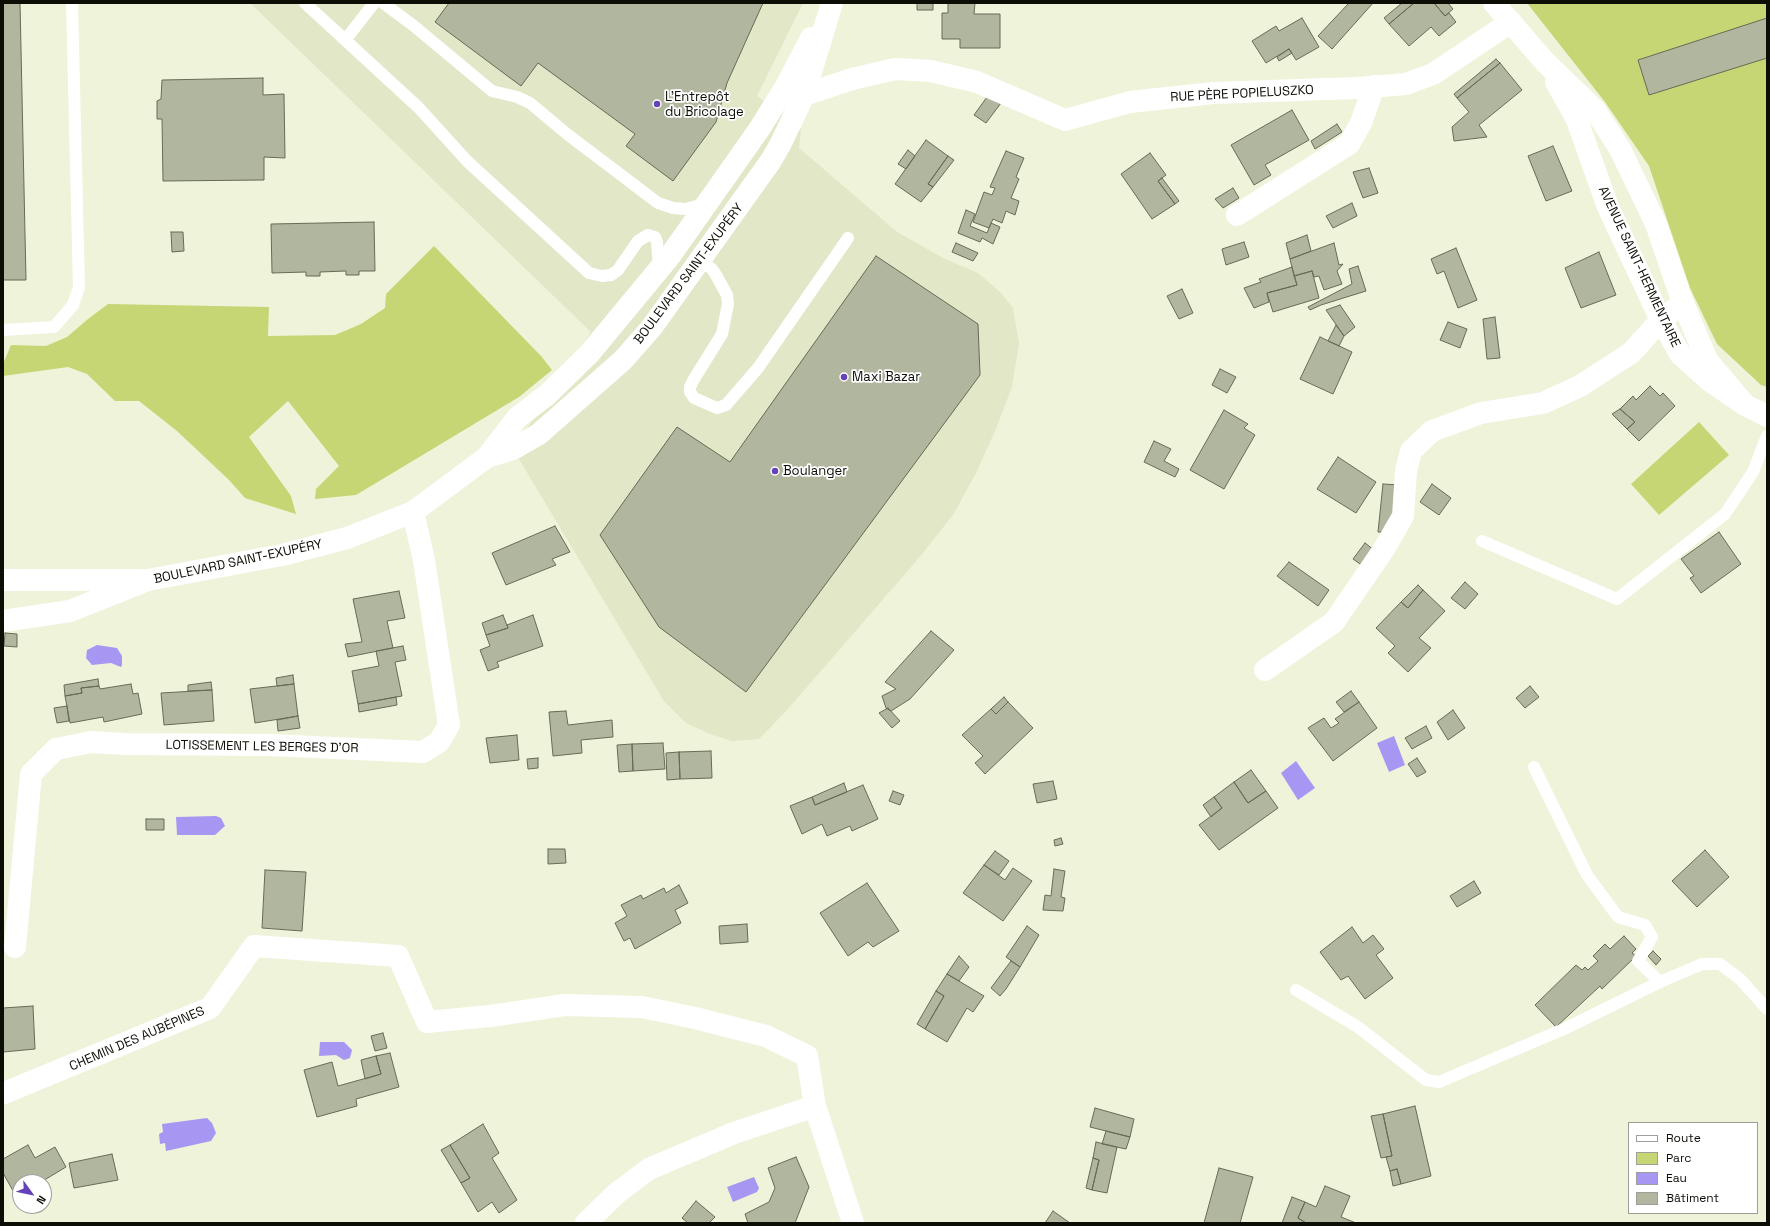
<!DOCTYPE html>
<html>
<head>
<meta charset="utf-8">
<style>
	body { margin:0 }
	#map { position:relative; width:1770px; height:1226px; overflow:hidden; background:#eef3da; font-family:"Space Grotesk",sans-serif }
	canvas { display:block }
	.frame { position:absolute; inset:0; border:4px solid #0c0e06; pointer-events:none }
	.legend { position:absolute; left:1628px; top:1122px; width:130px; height:92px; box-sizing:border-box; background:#fff; border:1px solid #9e9f9b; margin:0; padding:5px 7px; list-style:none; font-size:12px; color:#0c0e06 }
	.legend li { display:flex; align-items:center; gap:8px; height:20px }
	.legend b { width:20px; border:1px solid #9e9f9b }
	.north { position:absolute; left:12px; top:1174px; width:40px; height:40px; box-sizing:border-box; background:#fff; border:1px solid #9e9f9b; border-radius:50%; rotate:123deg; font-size:11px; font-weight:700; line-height:16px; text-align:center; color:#0c0e06 }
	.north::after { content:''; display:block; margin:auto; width:14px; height:18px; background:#6442ba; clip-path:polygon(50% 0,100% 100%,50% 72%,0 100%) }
</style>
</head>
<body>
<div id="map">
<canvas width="1770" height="1226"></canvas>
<div class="frame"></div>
<ul class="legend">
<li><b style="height:5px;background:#fff"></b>Route</li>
<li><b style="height:11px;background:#c7d674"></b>Parc</li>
<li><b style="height:11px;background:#a897f2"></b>Eau</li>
<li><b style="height:11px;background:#b1b69e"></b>Bâtiment</li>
</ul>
<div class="north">N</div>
</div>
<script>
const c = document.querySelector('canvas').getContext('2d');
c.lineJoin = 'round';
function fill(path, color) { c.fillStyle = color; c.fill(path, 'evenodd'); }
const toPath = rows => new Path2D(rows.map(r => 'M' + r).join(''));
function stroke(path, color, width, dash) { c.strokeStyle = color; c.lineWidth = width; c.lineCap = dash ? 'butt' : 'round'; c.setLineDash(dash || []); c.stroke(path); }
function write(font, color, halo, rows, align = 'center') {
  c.font = font + ' "Space Grotesk",sans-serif'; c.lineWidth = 3.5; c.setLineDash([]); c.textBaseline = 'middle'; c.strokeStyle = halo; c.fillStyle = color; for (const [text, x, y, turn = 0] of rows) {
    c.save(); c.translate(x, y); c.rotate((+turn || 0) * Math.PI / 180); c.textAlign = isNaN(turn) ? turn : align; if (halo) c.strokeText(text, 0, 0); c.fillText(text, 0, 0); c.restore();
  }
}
const built = toPath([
	[250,3,803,3,757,96,801,129,799,148,897,232,945,259,978,273,1001,293,1013,308,1019,343,1012,387,995,431,976,473,953,515,918,559,787,710,759,739,732,741,710,734,686,723,664,701,513,449,591,332]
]);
const green = toPath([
	[1527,3,1767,3,1767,387,1761,385,1717,344,1690,288,1649,166,1605,102],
	[434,246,541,356,552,370,519,397,356,495,315,499,316,489,339,466,288,401,249,437,291,496,296,514,245,498,229,480,177,431,139,401,115,401,87,374,68,367,3,376,3,364,11,345,46,346,67,337,88,319,108,304,269,307,268,336,335,335,361,324,385,308,386,294],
	[1699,422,1729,455,1659,515,1631,484]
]);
const water = toPath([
	[97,645,117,648,122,656,122,665,121,667,111,663,92,665,86,658,87,650],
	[1394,736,1405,765,1389,772,1377,743],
	[1296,761,1315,788,1298,800,1281,773],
	[216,816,221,818,225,826,215,835,177,835,176,817],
	[320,1042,344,1042,352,1050,350,1058,344,1060,336,1055,319,1056],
	[207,1118,212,1123,216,1133,211,1141,166,1151,165,1143,160,1144,159,1134,163,1132,162,1124],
	[754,1177,759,1188,757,1192,733,1202,727,1187]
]);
const building = toPath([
	[3,3,20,3,26,280,3,280,3,3],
	[449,3,763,3,727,83,716,122,673,181,626,146,635,134,538,63,521,86,435,22,449,3],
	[917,3,933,3,933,10,917,10,917,3],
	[948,3,975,3,974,14,1000,14,1000,48,960,48,960,39,942,39,942,13,948,13,948,3],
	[1349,3,1373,3,1332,49,1318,36,1349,3],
	[1402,3,1414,3,1389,24,1384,18,1402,3],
	[1414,3,1434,3,1445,16,1449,13,1456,22,1439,36,1431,27,1409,46,1389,24,1414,3],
	[1434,3,1448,3,1453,9,1445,16,1434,3],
	[1302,18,1319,47,1296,60,1289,49,1266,63,1252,41,1276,26,1279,31,1302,18],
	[1767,18,1767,58,1649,95,1638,60,1767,18],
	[1289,49,1292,53,1279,61,1277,57,1289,49],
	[1496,59,1500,63,1457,98,1454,94,1496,59],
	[1500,63,1522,90,1479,125,1487,137,1454,141,1452,127,1469,112,1457,98,1500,63],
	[263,78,263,95,284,94,285,158,264,157,264,180,163,181,162,119,157,119,157,101,161,99,162,80,263,78],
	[987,97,1001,103,986,123,974,115,987,97],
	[1292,110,1309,140,1265,165,1271,175,1254,185,1231,145,1292,110],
	[1337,124,1342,132,1315,149,1311,141,1337,124],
	[926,140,948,156,928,184,933,187,921,202,895,184,926,140],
	[1553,146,1572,191,1546,201,1528,156,1553,146],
	[908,150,915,156,906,169,898,164,908,150],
	[1006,151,1024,158,1016,177,1019,179,1011,198,1019,201,1015,215,1006,211,1002,223,993,219,989,228,973,222,984,192,992,195,995,188,990,187,1006,151],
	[1150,153,1166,175,1158,181,1175,204,1152,219,1121,174,1150,153],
	[948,156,954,160,933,187,928,184,948,156],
	[1369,168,1378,193,1363,198,1353,172,1369,168],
	[1162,178,1179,201,1175,204,1158,181,1162,178],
	[1233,188,1239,198,1223,208,1215,199,1233,188],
	[1352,203,1357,216,1333,228,1326,216,1352,203],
	[966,210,975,214,970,226,987,233,991,223,1000,227,993,244,982,238,980,242,958,233,966,210],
	[374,222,375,271,359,271,359,275,346,275,346,271,320,272,320,276,306,276,306,272,272,273,271,224,374,222],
	[171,232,183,232,184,251,172,252,171,232],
	[1307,235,1311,251,1290,259,1286,243,1307,235],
	[1244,242,1249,257,1226,265,1222,249,1244,242],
	[956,243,978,253,973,261,952,252,956,243],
	[1334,243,1339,265,1343,264,1337,271,1342,284,1324,290,1319,276,1314,277,1312,271,1294,276,1290,259,1334,243],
	[1456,248,1477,300,1458,308,1444,271,1437,274,1431,259,1456,248],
	[1599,252,1616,295,1581,308,1565,268,1599,252],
	[876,256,978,324,980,375,746,692,659,627,600,535,677,427,730,462,876,256],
	[1358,266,1366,291,1321,305,1310,310,1308,307,1352,284,1349,269,1358,266],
	[1292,267,1297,285,1267,293,1269,302,1254,308,1244,288,1261,282,1259,279,1292,267],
	[1312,271,1319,298,1273,312,1267,293,1297,285,1294,276,1312,271],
	[1182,289,1193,313,1179,319,1167,296,1182,289],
	[1340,305,1355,327,1344,336,1326,310,1340,305],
	[1495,317,1500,358,1487,359,1483,319,1495,317],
	[1448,322,1467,329,1460,348,1440,340,1448,322],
	[1336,325,1344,336,1339,346,1328,341,1336,325],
	[1320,337,1352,352,1333,394,1300,379,1320,337],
	[1220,369,1236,377,1227,393,1212,385,1220,369],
	[1650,386,1660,396,1663,393,1675,406,1639,441,1627,429,1635,422,1620,409,1633,396,1636,400,1650,386],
	[1620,409,1635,422,1627,429,1612,414,1620,409],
	[1224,410,1248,424,1244,428,1255,435,1224,489,1190,470,1224,410],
	[1154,441,1171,449,1164,461,1179,469,1175,477,1144,462,1154,441],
	[1338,457,1376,482,1356,513,1317,489,1338,457],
	[1383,484,1399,485,1391,522,1384,532,1378,532,1383,484],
	[1432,484,1451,498,1439,515,1420,502,1432,484],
	[555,526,570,552,552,559,556,565,506,585,492,553,555,526],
	[1719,532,1741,564,1701,593,1690,578,1694,576,1681,559,1719,532],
	[1365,543,1374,550,1363,566,1353,559,1365,543],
	[1289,562,1329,590,1318,606,1277,576,1289,562],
	[1465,582,1478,594,1465,609,1451,598,1465,582],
	[1418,585,1423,590,1408,608,1401,602,1418,585],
	[1423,590,1445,611,1419,638,1431,648,1408,672,1388,653,1395,646,1376,628,1401,602,1408,608,1423,590],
	[399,591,405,618,387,621,393,648,348,657,345,644,362,642,353,599,399,591],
	[503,615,508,628,486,635,482,623,503,615],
	[533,615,543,646,497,662,499,667,488,671,480,650,490,646,486,635,508,628,507,625,533,615],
	[931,631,954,650,910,699,891,711,886,708,882,696,896,689,885,682,931,631],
	[5,633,17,634,17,647,4,646,5,633],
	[403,646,406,660,395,662,402,696,358,704,352,671,379,666,376,651,403,646],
	[293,675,294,684,277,686,276,678,293,675],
	[98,679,99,686,81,688,82,693,65,696,64,685,98,679],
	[211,682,212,690,188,691,188,685,211,682],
	[131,684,133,694,138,693,142,714,104,722,103,717,70,723,65,696,82,693,81,688,99,686,100,689,131,684],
	[294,684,298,716,255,723,250,689,294,684],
	[1530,686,1539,697,1525,708,1516,698,1530,686],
	[212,690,214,721,164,725,161,693,212,690],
	[1351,691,1359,702,1344,712,1336,702,1351,691],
	[396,697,397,705,359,712,358,704,396,697],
	[1004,697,1008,702,996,714,991,709,1004,697],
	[1008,702,1033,728,985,774,975,763,983,756,962,735,991,709,996,714,1008,702],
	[1359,702,1377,728,1333,761,1308,728,1324,718,1331,728,1339,723,1335,719,1359,702],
	[67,706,69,721,57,723,54,708,67,706],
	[888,708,900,721,892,728,879,713,888,708],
	[1453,710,1465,728,1448,740,1437,722,1453,710],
	[566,711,568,725,612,720,613,737,581,740,582,753,553,756,549,712,566,711],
	[298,716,300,728,278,731,277,720,298,716],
	[1426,726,1432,738,1412,749,1405,738,1426,726],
	[517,735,519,760,490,763,486,738,517,735],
	[663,743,665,769,633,771,632,744,663,743],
	[632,744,633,771,619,772,617,745,632,744],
	[711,751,712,778,680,779,679,752,711,751],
	[679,752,680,779,667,780,666,753,679,752],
	[538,758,538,768,528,769,527,759,538,758],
	[1417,758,1426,772,1417,777,1408,764,1417,758],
	[1251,770,1266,791,1248,803,1234,782,1251,770],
	[1053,781,1057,799,1037,803,1033,784,1053,781],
	[1234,782,1248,803,1266,791,1278,808,1219,850,1199,825,1222,808,1214,797,1234,782],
	[844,783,847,792,815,805,812,797,844,783],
	[863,785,878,819,852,831,850,826,827,836,822,824,802,834,790,806,812,797,815,805,863,785],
	[893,791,904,795,900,805,889,801,893,791],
	[1214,797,1222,808,1211,817,1203,805,1214,797],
	[146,819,164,819,164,830,146,830,146,819],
	[1061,838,1063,844,1055,846,1054,840,1061,838],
	[548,849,565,849,566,863,548,864,548,849],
	[1705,850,1729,877,1697,907,1672,881,1705,850],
	[995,851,1009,861,999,875,984,865,995,851],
	[984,865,1005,880,1013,868,1032,881,1003,921,963,893,984,865],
	[1054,869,1065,871,1061,897,1065,898,1063,911,1043,910,1045,895,1051,896,1054,869],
	[265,870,306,872,302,931,262,928,265,870],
	[1474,881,1481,893,1457,907,1450,896,1474,881],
	[867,883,899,931,873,947,868,942,848,956,820,913,867,883],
	[679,885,688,903,675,910,681,923,635,949,630,938,624,941,615,923,627,916,621,905,641,895,643,899,664,888,666,893,679,885],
	[747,924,748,942,720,944,719,926,747,924],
	[1027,926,1039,935,1020,967,1006,957,1027,926],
	[1352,927,1363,943,1373,935,1384,949,1376,955,1393,978,1365,999,1348,976,1341,980,1320,952,1352,927],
	[1624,936,1636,949,1632,953,1636,956,1602,989,1600,986,1556,1027,1535,1005,1576,965,1582,970,1585,967,1588,970,1598,961,1593,956,1605,944,1610,949,1624,936],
	[1653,951,1661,959,1656,965,1648,956,1653,951],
	[959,956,969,967,959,981,947,974,959,956],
	[1011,961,1020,967,1006,989,1000,996,991,988,1011,961],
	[947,974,984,996,973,1012,967,1008,947,1042,925,1029,944,996,936,991,947,974],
	[936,991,944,996,925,1029,917,1024,936,991],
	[33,1006,35,1049,3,1052,3,1008,33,1006],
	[383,1033,387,1048,375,1051,371,1036,383,1033],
	[390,1053,399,1087,356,1099,357,1106,317,1117,304,1070,332,1062,338,1086,381,1074,376,1056,390,1053],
	[376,1056,381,1074,365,1079,361,1060,376,1056],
	[1415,1106,1431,1176,1401,1184,1397,1169,1390,1171,1386,1157,1392,1156,1383,1114,1415,1106],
	[1095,1108,1134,1119,1130,1137,1090,1127,1095,1108],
	[1383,1114,1392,1156,1381,1158,1371,1116,1383,1114],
	[483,1124,499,1153,492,1158,517,1200,499,1213,492,1202,478,1212,461,1183,470,1178,450,1145,483,1124],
	[1106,1131,1130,1137,1126,1149,1102,1144,1106,1131],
	[1096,1142,1117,1147,1107,1193,1092,1190,1099,1160,1093,1158,1096,1142],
	[28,1145,35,1158,55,1147,66,1167,41,1182,20,1182,20,1194,16,1196,3,1173,3,1159,28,1145],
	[450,1145,470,1178,461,1183,441,1150,450,1145],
	[112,1154,118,1180,74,1188,69,1163,112,1154],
	[796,1157,809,1187,795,1223,748,1223,745,1214,769,1202,775,1188,768,1168,796,1157],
	[1093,1158,1099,1160,1092,1190,1086,1188,1093,1158],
	[1219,1168,1253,1177,1240,1223,1204,1223,1219,1168],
	[1397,1169,1401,1184,1393,1186,1390,1171,1397,1169],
	[1325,1186,1350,1196,1341,1217,1356,1223,1306,1223,1298,1218,1305,1202,1316,1207,1325,1186],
	[1292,1197,1305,1202,1298,1218,1306,1223,1282,1223,1292,1197],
	[696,1201,715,1217,709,1223,688,1223,682,1218,696,1201],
	[1053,1211,1070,1223,1045,1223,1053,1211]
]);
const lane = toPath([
	[305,3,419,108,467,161,589,273,602,276,611,275,618,270,638,241,648,235,655,237,657,242,659,268],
	[383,3,414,26,492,91,517,97,530,103,567,134,658,203,673,208,685,209,701,205,705,202],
	[346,39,374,3],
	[701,261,712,269,716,275,727,295,728,304,722,334,694,379,690,387,690,392,694,398,717,408,726,405,758,368,848,238],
	[3,330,54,327,73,305,79,287,72,3],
	[1482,541,1617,599,1725,514,1753,472,1767,436],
	[1534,767,1587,875,1618,917,1645,925,1652,937,1638,961,1660,982,1702,964,1720,964,1740,979,1767,1009],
	[1296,990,1358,1027,1426,1080,1439,1082,1564,1029,1660,982]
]);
const street = toPath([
	[804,95,852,79,895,69,931,71,977,82,1065,120,1130,102,1213,93,1356,88,1406,84,1433,74,1511,22],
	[1237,215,1349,144,1361,123,1374,86],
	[3,621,70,611,148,580],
	[1265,670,1334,622,1384,549,1403,516,1406,471,1411,451,1432,431,1481,413,1543,403,1580,386,1631,353,1661,320,1683,303],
	[15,947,31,774,56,749,91,742,125,744,269,745,423,752,439,742,449,725,424,560,413,512],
	[4,1093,210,1008,254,946,398,956,427,1022,490,1016,565,1005,642,1007,695,1018,766,1036,807,1056,815,1106,853,1223],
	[586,1223,617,1193,649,1169,734,1133,815,1106]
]);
const secondary = toPath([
	[1494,3,1545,62,1595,110,1620,149,1656,224,1683,303,1707,360,1745,405],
	[1556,82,1577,120,1608,207,1661,320,1680,354,1710,381,1745,405,1767,416],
	[487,457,517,418,548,394,589,354,670,256,760,128,786,86,811,38],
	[3,580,148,580,282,555,347,538,413,512,487,457,513,449,539,434,623,360,652,327,770,162,780,145,804,95,832,3]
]);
const markers = [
	[657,104,4,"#6442ba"],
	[844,377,4,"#6442ba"],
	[775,471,4,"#6442ba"]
];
const streetNames = [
	["RUE PÈRE POPIELUSZKO",1242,94,-3],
	["AVENUE SAINT-HERMENTAIRE",1639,267,65],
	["BOULEVARD SAINT-EXUPÉRY",689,274,-53],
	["BOULEVARD SAINT-EXUPÉRY",238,562,-12],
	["LOTISSEMENT LES BERGES D'OR",262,747,1],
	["CHEMIN DES AUBÉPINES",137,1039,-23]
];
const poiNames = [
	["L'Entrepôt",665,97],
	["du Bricolage",665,112],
	["Maxi Bazar",852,377],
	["Boulanger",783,471]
];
fill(built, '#e1e7c7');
fill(green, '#c7d674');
fill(water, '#a897f2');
fill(building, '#b1b69e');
stroke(building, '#676b56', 1);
stroke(lane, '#fff', 12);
stroke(street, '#fff', 22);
stroke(secondary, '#fff', 22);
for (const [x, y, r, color] of markers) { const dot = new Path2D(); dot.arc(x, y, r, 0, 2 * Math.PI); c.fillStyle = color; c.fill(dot); stroke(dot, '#fff', 1.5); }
write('13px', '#0c0e06', '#fff', streetNames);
write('13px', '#0c0e06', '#fff', poiNames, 'left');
</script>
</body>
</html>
